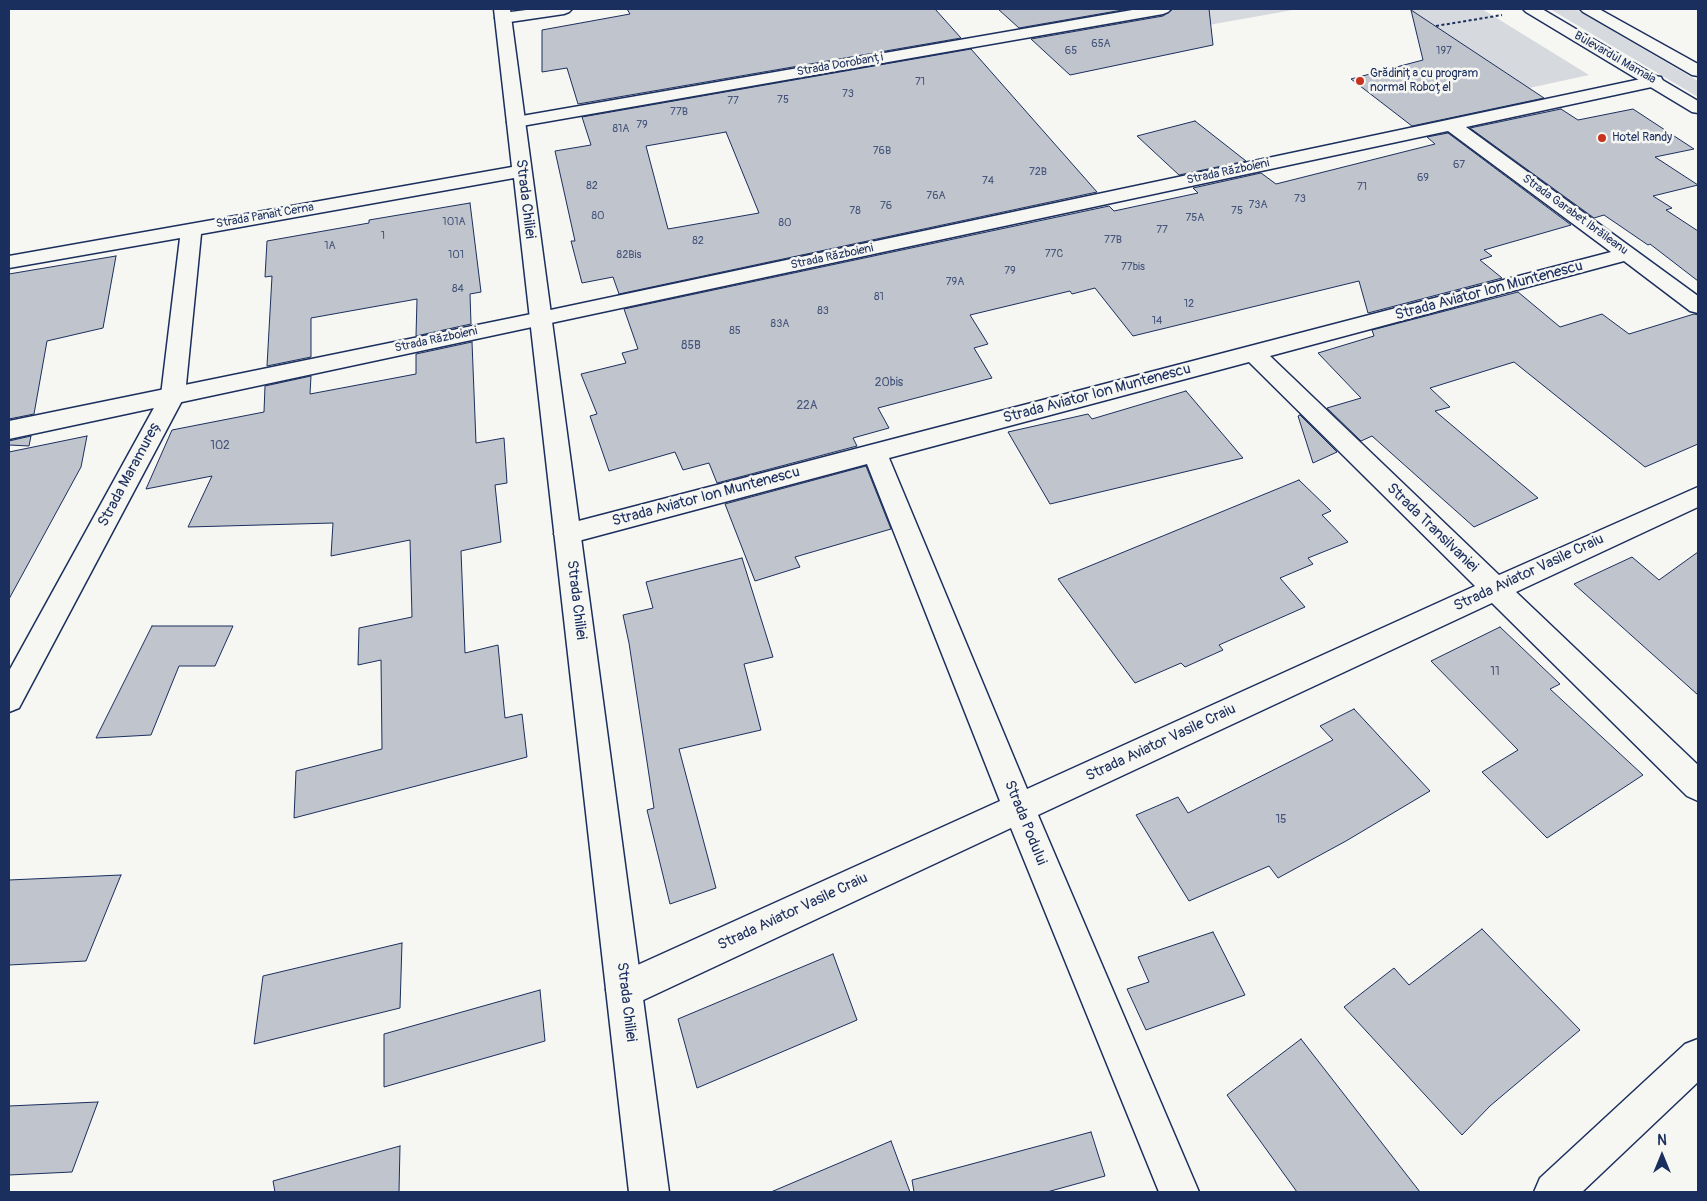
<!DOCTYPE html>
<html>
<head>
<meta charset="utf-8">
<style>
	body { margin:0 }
	#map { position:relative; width:1707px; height:1201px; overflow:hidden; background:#f6f6f2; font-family:Pangolin,sans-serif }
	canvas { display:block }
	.frame { position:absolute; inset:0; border:10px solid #1b2f5e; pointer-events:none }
	.north { position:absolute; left:1637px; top:1131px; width:50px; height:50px; -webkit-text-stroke:4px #f6f6f2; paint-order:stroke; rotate:0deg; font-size:14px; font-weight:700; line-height:20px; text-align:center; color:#1b2f5e }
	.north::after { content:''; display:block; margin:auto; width:18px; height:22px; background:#1b2f5e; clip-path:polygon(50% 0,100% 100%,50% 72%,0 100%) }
</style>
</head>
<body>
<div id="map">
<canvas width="1707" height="1201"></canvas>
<div class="frame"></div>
<div class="north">N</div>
</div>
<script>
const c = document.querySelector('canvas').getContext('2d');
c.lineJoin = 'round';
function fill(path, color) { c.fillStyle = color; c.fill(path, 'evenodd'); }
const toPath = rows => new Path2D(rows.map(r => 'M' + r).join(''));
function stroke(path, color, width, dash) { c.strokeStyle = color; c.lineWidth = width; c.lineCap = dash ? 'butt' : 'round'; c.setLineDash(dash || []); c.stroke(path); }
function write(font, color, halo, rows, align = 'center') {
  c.font = font + ' Pangolin,sans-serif'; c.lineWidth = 5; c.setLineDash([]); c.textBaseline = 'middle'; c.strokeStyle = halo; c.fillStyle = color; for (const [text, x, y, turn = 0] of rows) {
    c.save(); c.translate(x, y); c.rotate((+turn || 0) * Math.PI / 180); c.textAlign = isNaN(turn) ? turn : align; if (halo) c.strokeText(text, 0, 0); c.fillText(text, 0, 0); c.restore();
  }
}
const green = toPath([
	[1200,9,1298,9,1203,26,1108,32,1101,26],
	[1409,9,1482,9,1589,75,1529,88],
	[1550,9,1575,9,1698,81,1698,97]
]);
const building = toPath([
	[627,9,935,9,961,38,578,104,567,68,542,72,542,30,630,14,627,9],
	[998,9,1128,9,1019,28,998,9],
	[1173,9,1209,9,1213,45,1070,75,1031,39,1163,16,1173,9],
	[1411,10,1544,98,1412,126,1351,79,1423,60,1411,10],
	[971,49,1097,192,619,294,613,277,582,283,571,241,575,241,555,151,591,145,582,117,971,49],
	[726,132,759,213,668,229,646,146,726,132],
	[1561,109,1578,120,1633,109,1694,149,1655,157,1698,185,1653,196,1672,208,1666,210,1698,231,1698,281,1650,244,1648,245,1604,215,1594,218,1470,128,1561,109],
	[1195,121,1246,161,1179,175,1137,136,1195,121],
	[1448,133,1571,225,1484,250,1492,256,1480,260,1502,278,1368,313,1359,281,1133,336,1095,288,1072,294,1070,291,970,315,988,344,974,348,992,378,878,408,889,428,853,438,857,446,717,483,709,463,683,470,675,452,609,471,590,416,597,414,581,374,626,363,622,353,638,349,624,309,1109,206,1114,211,1198,193,1193,188,1261,173,1276,184,1435,144,1427,137,1448,133],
	[470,203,481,292,470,294,471,324,416,336,417,299,311,318,311,357,267,366,272,276,265,277,267,241,369,223,369,220,470,203],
	[116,256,103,328,47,341,34,414,9,419,9,274,116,256],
	[1518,292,1560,327,1602,314,1629,334,1694,314,1698,315,1698,444,1645,467,1514,362,1430,388,1450,407,1435,411,1538,498,1474,527,1372,436,1361,441,1327,408,1361,398,1318,353,1374,336,1372,330,1518,292],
	[472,342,476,443,504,438,507,483,495,485,501,542,461,551,465,653,498,645,505,718,522,714,527,757,294,818,296,771,382,749,381,660,358,665,359,628,412,617,410,540,331,556,333,523,188,527,212,476,146,489,172,430,264,412,265,386,311,376,310,394,416,374,416,354,472,342],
	[1186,391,1243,458,1050,504,1008,432,1088,414,1092,419,1186,391],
	[1300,415,1337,452,1313,463,1298,416,1300,415],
	[31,436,29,446,9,445,9,441,31,436],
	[87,436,81,467,9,599,9,452,87,436],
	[866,466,891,529,795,557,800,567,755,581,725,504,866,466],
	[1299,480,1331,511,1322,515,1348,542,1308,558,1313,564,1280,578,1305,607,1219,645,1223,650,1185,667,1181,663,1135,683,1058,579,1299,480],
	[1698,552,1698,695,1574,584,1632,557,1659,580,1698,552],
	[742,558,773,657,744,664,761,730,679,749,716,888,670,904,647,810,654,808,629,643,623,615,653,608,646,582,742,558],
	[152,626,233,626,215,666,179,666,151,735,96,738,152,626],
	[1500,627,1560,684,1550,689,1643,775,1547,838,1482,772,1518,750,1431,661,1500,627],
	[1354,709,1430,791,1346,841,1278,878,1269,866,1189,901,1136,815,1178,797,1188,813,1333,740,1320,726,1354,709],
	[121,875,86,961,9,965,9,880,121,875],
	[1482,929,1580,1030,1490,1106,1462,1135,1344,1007,1394,968,1409,985,1482,929],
	[1213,932,1245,995,1146,1030,1127,989,1149,982,1138,957,1213,932],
	[402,943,400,1008,254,1044,263,976,402,943],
	[833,954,857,1020,697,1088,678,1019,833,954],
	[540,990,545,1041,384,1087,384,1034,540,990],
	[1301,1039,1420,1192,1297,1192,1227,1095,1301,1039],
	[98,1102,72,1172,9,1175,9,1106,98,1102],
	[1091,1132,1105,1176,1047,1192,914,1192,912,1180,1091,1132],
	[891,1141,910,1192,771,1192,891,1141],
	[400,1146,399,1192,275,1192,273,1181,400,1146]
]);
const path = toPath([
	[1436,26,1502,15]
]);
const minor = toPath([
	[534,9,572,9,569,12,564,14,503,23,498,21,495,18,498,15,503,13,534,9],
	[1138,9,1171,9,1168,12,1163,14,516,127,510,126,507,122,510,118,516,117,1138,9],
	[1655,76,1661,77,1663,81,1661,85,1466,127,1698,296,1698,313,1690,311,1624,261,1270,356,1499,575,1698,487,1698,507,1516,592,1698,765,1698,801,1687,796,1492,603,1038,815,1199,1192,1159,1192,1011,828,637,1003,624,1008,611,1003,606,990,611,977,1000,801,867,464,567,544,558,541,554,534,558,527,567,524,1611,252,1448,131,9,439,9,421,541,312,1655,76],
	[1249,362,1475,586,1027,789,889,458,1249,362],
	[1698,1039,1698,1082,1582,1192,1534,1192,1540,1178,1685,1044,1698,1039]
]);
const tertiary = toPath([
	[494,9,510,9,669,1192,629,1192,514,178,201,234,185,395,19,708,9,712,9,671,161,395,180,238,9,268,9,256,512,167,494,9]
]);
const secondary = toPath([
	[1523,9,1542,9,1698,101,1698,113,1692,112,1526,12,1523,9],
	[1580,9,1599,9,1698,64,1698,76,1692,75,1583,12,1580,9]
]);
const markers = [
	[1360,81,5,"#c8321e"],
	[1602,138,5,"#c8321e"]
];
const farNumbernames = [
	["65A",1101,44],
	["65",1071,51],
	["197",1444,51],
	["71",920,82],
	["73",848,94],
	["75",783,100],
	["77",733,101],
	["77B",679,112],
	["79",642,125],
	["81A",621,129],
	["76B",882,151],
	["67",1459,165],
	["72B",1038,172],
	["69",1423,178],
	["74",988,181],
	["82",592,186],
	["71",1362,187],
	["76A",936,196],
	["73",1300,199],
	["73A",1258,205],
	["76",886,206],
	["78",855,211],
	["75",1237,211],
	["80",598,216],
	["75A",1195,218],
	["101A",454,222],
	["80",785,223],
	["77",1162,230],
	["1",383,236],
	["77B",1113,240],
	["82",698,241],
	["1A",330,246],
	["77C",1054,254],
	["101",456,255],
	["82Bis",629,255],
	["77bis",1133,267],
	["79",1010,271],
	["79A",955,282],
	["84",458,289],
	["81",879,297],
	["12",1189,304],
	["83",823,311],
	["14",1157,321],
	["83A",780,324],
	["85",735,331]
];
const farStreetnames = [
	["Bulevardul Mamaia",1615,58,30],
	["Strada Dorobanți",840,65,-10],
	["Strada Războieni",1228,172,-12],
	["Strada Garabet Ibrăileanu",1575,215,36],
	["Strada Panait Cerna",265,216,-10],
	["Strada Războieni",832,257,-12],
	["Strada Războieni",436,340,-12]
];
const farPoinames = [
	["Grădinița cu program",1370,74],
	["normal Roboțel",1370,88],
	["Hotel Randy",1612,138]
];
const numberNames = [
	["85B",691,346],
	["20bis",889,383],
	["22A",807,406],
	["102",220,446],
	["11",1495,672],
	["15",1281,820]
];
const streetNames = [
	["Strada Chiliei",525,199,83],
	["Strada Aviator Ion Muntenescu",1489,291,-15],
	["Strada Aviator Ion Muntenescu",1097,394,-15],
	["Strada Maramureș",130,474,-62],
	["Strada Aviator Ion Muntenescu",706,497,-15],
	["Strada Transilvaniei",1432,528,44],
	["Strada Aviator Vasile Craiu",1529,573,-25],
	["Strada Chiliei",576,600,83],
	["Strada Aviator Vasile Craiu",1161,743,-25],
	["Strada Podului",1025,823,68],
	["Strada Aviator Vasile Craiu",793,912,-25],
	["Strada Chiliei",626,1002,83]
];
fill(green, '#d6d9dd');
fill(building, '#c0c4cd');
stroke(building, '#1b2f5e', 1);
stroke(minor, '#1b2f5e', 3);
stroke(tertiary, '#1b2f5e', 3);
stroke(secondary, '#1b2f5e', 3);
stroke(path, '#1b2f5e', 2, [3, 2.5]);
fill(minor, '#f6f6f2');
fill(tertiary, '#f6f6f2');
fill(secondary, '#f6f6f2');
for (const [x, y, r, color] of markers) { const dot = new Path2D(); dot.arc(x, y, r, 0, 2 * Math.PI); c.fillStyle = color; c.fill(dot); stroke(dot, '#f6f6f2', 2); }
write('11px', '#44547a', null, farNumbernames);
write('12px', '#1b2f5e', '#f6f6f2', farStreetnames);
write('12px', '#1b2f5e', '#f6f6f2', farPoinames, 'left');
write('12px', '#44547a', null, numberNames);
write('15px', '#1b2f5e', '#f6f6f2', streetNames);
</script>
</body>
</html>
